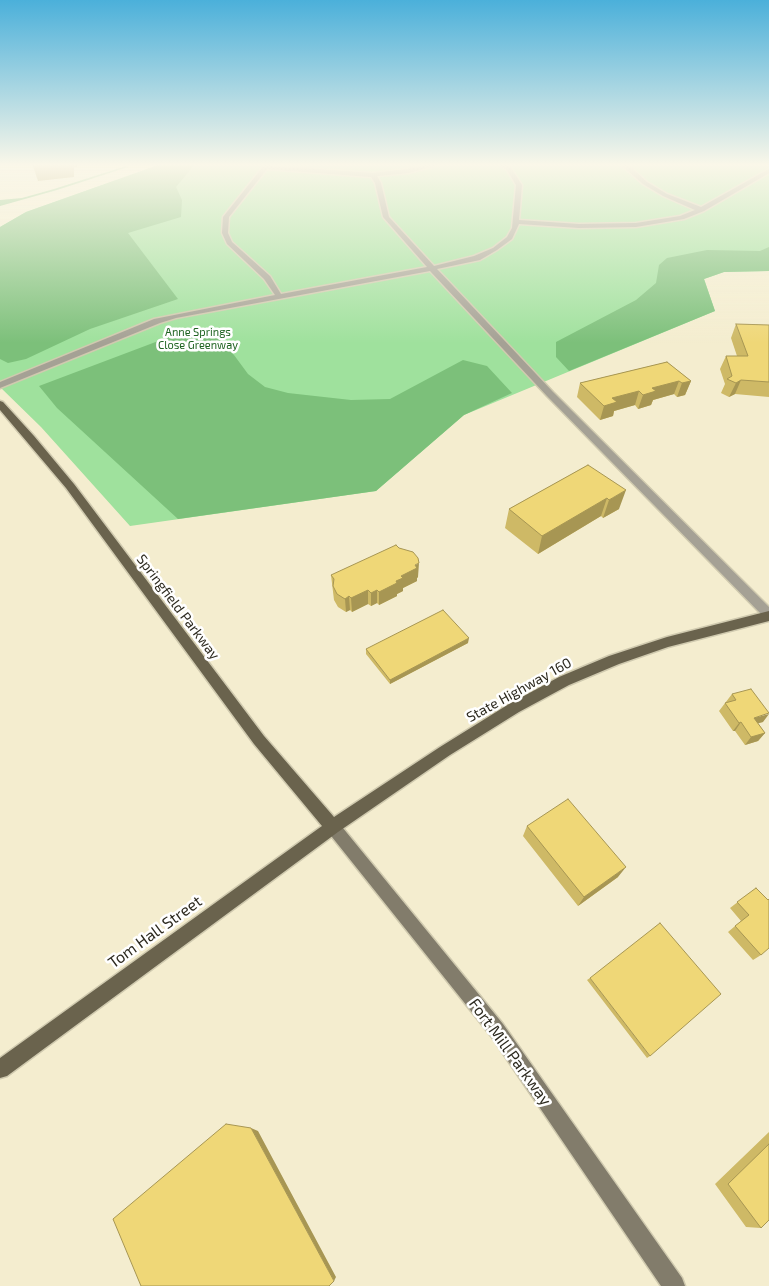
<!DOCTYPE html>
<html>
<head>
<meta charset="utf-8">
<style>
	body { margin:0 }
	canvas { display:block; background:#f4edcf }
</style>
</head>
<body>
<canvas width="769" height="1286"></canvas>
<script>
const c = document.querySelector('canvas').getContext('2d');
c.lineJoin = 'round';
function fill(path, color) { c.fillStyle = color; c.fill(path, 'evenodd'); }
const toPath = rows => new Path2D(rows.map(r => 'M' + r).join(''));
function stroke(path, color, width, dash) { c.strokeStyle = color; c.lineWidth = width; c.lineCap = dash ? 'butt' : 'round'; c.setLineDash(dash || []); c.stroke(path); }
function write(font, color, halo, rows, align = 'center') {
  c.font = font + ' "Exo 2",sans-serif'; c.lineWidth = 5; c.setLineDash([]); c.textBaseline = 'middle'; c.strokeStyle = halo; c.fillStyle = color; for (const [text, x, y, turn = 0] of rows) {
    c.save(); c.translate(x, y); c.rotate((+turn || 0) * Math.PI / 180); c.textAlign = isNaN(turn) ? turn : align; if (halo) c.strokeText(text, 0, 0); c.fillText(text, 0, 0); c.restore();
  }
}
const green = toPath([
	[164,163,769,163,769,271,724,272,704,279,715,311,464,415,376,491,130,526,41,427,0,387,0,227,26,212]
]);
const forest = toPath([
	[164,163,196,163,176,187,182,200,181,217,128,233,178,299,90,329,26,359,8,363,0,359,0,227,26,212],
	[126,166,128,167,57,190,0,206,0,200,22,198,54,189],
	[769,247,769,271,724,272,704,279,715,311,569,371,556,357,556,342,636,300,656,283,659,265,667,258,707,250,760,251],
	[198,326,216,337,234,355,248,374,265,387,288,393,351,400,390,399,463,360,487,366,512,393,464,415,376,491,178,519,57,408,39,386]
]);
const minor = toPath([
	[266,163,272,163,270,166,373,173,408,169,434,163,446,163,408,173,377,176,381,183,389,217,434,266,474,256,493,248,507,237,512,228,516,185,507,170,498,163,505,163,511,168,522,185,519,220,579,224,636,223,680,216,695,210,663,196,643,184,619,163,626,163,647,182,667,194,701,207,769,169,769,173,704,211,684,219,636,227,579,228,519,224,512,239,497,250,480,260,437,269,553,392,769,607,769,620,765,618,547,396,430,271,176,318,160,323,0,388,0,382,154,319,275,295,264,279,227,244,222,233,223,217,266,163],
	[267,169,371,177,375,183,383,217,427,267,281,294,270,276,232,242,228,233,229,217,267,169]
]);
const secondary = toPath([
	[333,820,338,822,503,1024,682,1278,685,1286,661,1286,491,1036,328,832,325,827,328,822,333,820]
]);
const primary = toPath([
	[0,401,3,402,34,436,74,484,264,736,334,817,440,747,509,704,559,677,609,656,667,637,769,611,769,621,668,647,619,664,569,685,519,712,450,755,338,832,7,1076,0,1078,0,1058,322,826,254,744,66,488,0,410,0,401]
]);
const wall = toPath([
	[736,324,769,325,769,397,735,394,729,397,721,393,725,384,720,369,726,356,737,356,731,338],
	[667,362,691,381,685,395,677,397,674,394,653,400,651,405,638,409,635,405,614,411,613,416,600,420,577,397,580,383],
	[588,465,619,509,603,518,601,516,538,554,505,528,509,509],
	[331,575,418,577,417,578,417,581,403,588,403,591,397,594,397,596,379,605,377,603,371,606,368,604,352,612,350,610,346,612,338,607,334,600],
	[468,643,390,684,366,654,366,649],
	[732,694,763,722,758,723,765,733,758,741,745,745,735,731,733,731,719,711],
	[527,826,618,877,578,906,523,836],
	[756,888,761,955,753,960,728,932,741,921,730,908],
	[590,978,650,1056,647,1058,587,980],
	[769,1132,769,1220,761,1228,746,1227,715,1184]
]);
const shadedWall = toPath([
	[55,163,76,163,77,167,74,167,74,177,38,181,33,166],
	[741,380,735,394,729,397,736,383],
	[679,381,674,394,653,400,651,405,638,409,643,395,652,388],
	[691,381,685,395,677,397,682,383],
	[639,391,635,405,614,411,613,416,600,420,604,406,612,398],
	[626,490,619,509,603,518,609,500],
	[607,498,601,516,538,554,542,536],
	[419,563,418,577,417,578,417,581,403,588,403,591,397,594,397,596,379,605,379,592,396,581,401,576],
	[368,590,368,604,352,612,351,598],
	[377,590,377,603,371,606,371,593],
	[349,596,350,610,346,612,345,599],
	[469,638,468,643,390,684,390,680],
	[769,714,763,722,747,726,754,718],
	[741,722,735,731,733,731,739,723],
	[765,733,758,741,745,745,751,737],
	[626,867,618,877,578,906,584,897],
	[251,1128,258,1131,336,1277,334,1281]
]);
const building = toPath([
	[33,163,55,163,33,166,33,163],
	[736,324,769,325,769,382,741,380,736,383,727,379,732,376,726,356,748,356,736,324],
	[667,362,691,381,682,383,679,381,652,388,656,391,643,395,639,391,612,398,617,402,604,406,580,383,667,362],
	[588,465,626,490,609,500,607,498,542,536,509,509,588,465],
	[396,545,399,548,413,552,418,558,419,563,415,565,417,568,401,576,403,578,396,581,397,583,379,592,377,590,371,593,368,590,351,598,349,596,345,599,337,594,333,586,334,579,331,575,396,545],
	[443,610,469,638,390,680,366,649,443,610],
	[751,689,769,713,754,718,765,733,751,737,741,722,739,723,725,703,736,700,732,694,751,689],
	[568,799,626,867,584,897,527,826,568,799],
	[756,888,768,900,769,899,769,948,761,955,735,926,749,915,737,902,756,888],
	[660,923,721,994,650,1056,590,978,660,923],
	[226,1124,251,1128,334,1281,329,1286,141,1286,113,1219,226,1124],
	[769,1144,769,1220,761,1228,728,1184,769,1144]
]);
const farParknames = [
	["Anne Springs",198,332],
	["Close Greenway",198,345]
];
const streetNames = [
	["Springfield Parkway",178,607,53],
	["State Highway 160",519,690,-29]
];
const nearStreetnames = [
	["Tom Hall Street",155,932,-36],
	["Fort Mill Parkway",510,1052,54]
];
fill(green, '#9fe19d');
fill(forest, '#7cc07a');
stroke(minor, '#d0caaf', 3);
stroke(secondary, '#d0caaf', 3);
stroke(primary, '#d0caaf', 3);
fill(minor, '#a5a195');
fill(secondary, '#827c6b');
fill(primary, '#6a634d');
fill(wall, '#ceb966');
fill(shadedWall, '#a79653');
fill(building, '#efd777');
stroke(building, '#a79653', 1);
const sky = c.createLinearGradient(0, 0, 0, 343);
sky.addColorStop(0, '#4bb0da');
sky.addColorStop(0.48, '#faf7e9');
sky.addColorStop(1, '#faf7e900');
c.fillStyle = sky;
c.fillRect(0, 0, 769, 343);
write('11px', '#1f6321', '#fff', farParknames);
write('14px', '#2d2a1f', '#fff', streetNames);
write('16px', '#2d2a1f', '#fff', nearStreetnames);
</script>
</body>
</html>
